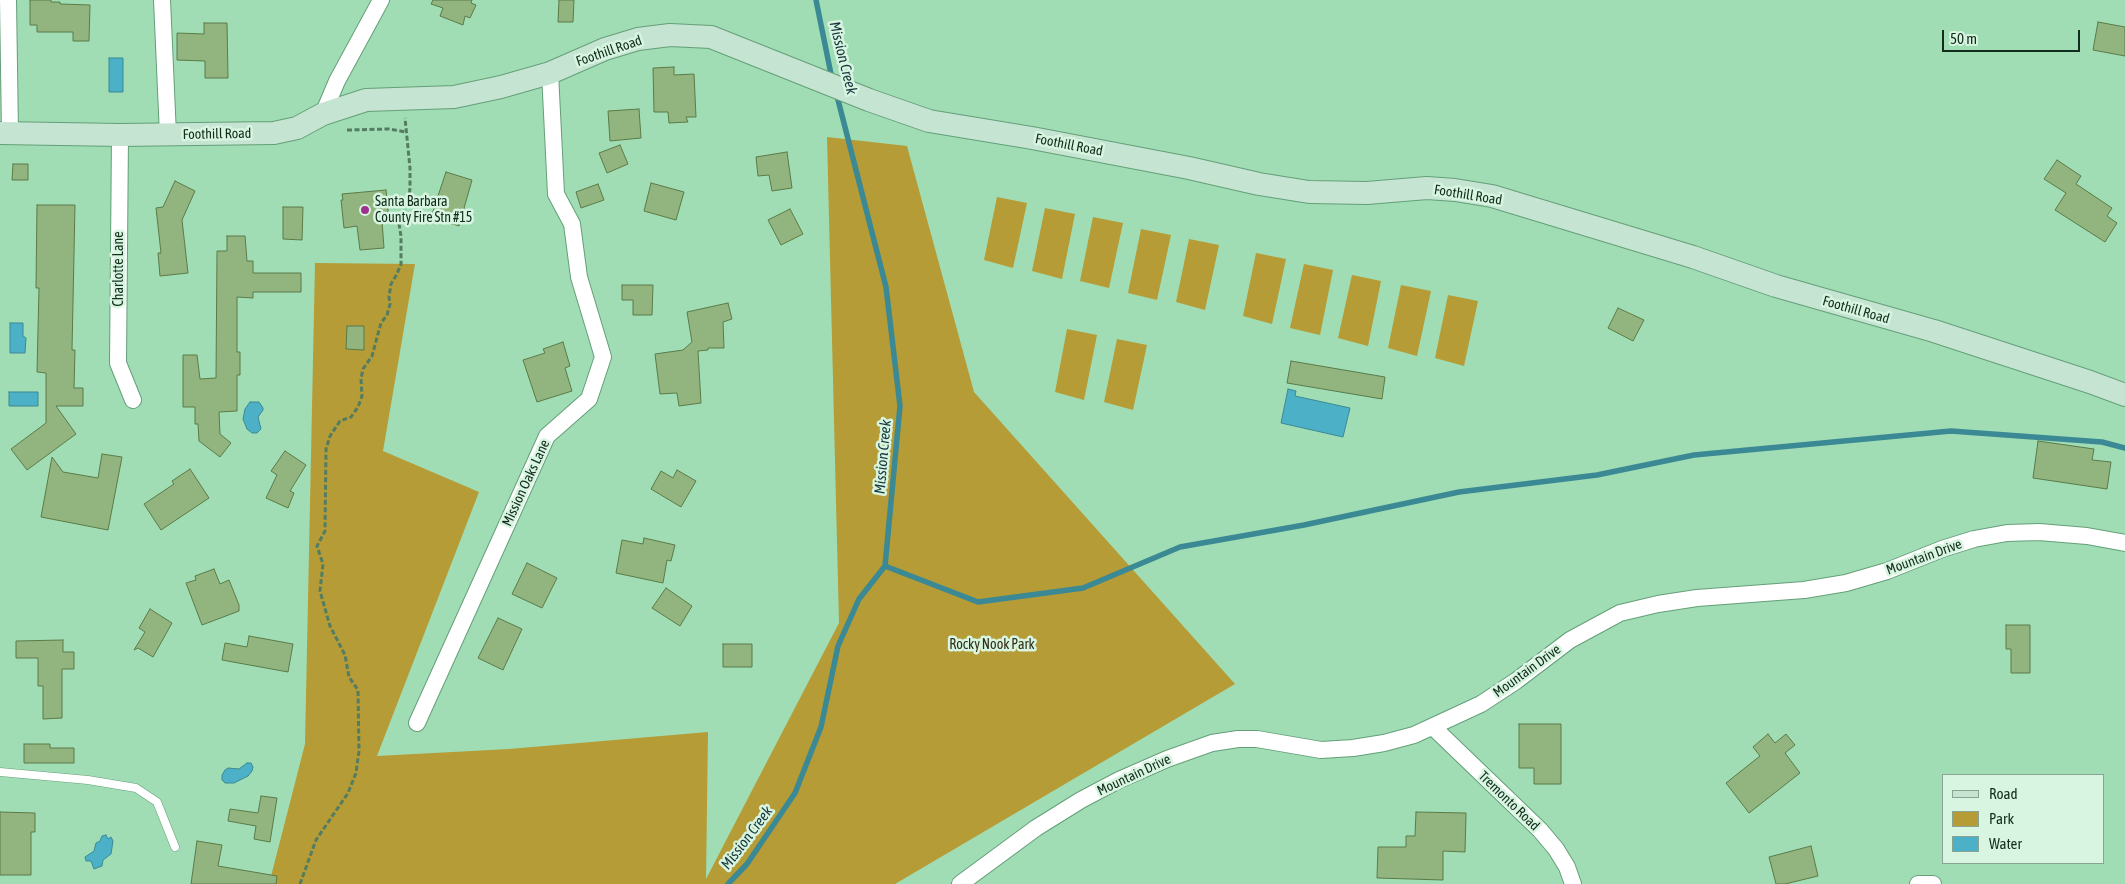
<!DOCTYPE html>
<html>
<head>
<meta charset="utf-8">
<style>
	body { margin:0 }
	#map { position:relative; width:2125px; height:884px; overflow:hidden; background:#a0ddb4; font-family:"Asap Condensed",sans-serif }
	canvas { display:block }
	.legend { position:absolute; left:1942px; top:774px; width:162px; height:90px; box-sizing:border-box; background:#d7f5e0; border:1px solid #89a592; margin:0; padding:6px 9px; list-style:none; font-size:15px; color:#132c1c }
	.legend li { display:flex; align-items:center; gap:10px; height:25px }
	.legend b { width:25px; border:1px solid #89a592 }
	.scale { position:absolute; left:1942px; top:30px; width:138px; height:22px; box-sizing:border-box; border:2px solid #132c1c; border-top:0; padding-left:6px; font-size:15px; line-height:18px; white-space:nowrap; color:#132c1c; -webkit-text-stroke:4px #d7f5e0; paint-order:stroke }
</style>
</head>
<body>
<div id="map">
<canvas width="2125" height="884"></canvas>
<ul class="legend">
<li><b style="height:6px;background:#c5e4d2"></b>Road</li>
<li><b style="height:14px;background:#b59c36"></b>Park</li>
<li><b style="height:14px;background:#4cb1c7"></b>Water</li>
</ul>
<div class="scale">50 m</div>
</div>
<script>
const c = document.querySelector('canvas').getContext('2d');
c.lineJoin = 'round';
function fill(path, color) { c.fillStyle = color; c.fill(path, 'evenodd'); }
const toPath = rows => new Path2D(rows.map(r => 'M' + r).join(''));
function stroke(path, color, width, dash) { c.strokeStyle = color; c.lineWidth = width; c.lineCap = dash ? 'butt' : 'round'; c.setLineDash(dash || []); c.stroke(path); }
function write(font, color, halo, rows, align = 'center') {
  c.font = font + ' "Asap Condensed",sans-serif'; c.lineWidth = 5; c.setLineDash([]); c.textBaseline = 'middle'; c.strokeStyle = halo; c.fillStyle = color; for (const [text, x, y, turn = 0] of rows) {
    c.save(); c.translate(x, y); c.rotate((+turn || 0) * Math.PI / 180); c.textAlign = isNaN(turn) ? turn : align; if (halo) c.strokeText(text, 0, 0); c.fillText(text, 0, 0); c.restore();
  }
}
const green = toPath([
	[827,137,907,146,974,392,1235,684,895,884,269,884,305,744,315,263,415,264,383,451,479,492,377,756,509,749,708,732,706,879,839,623],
	[997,197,1027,203,1013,268,984,260],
	[1045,208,1075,214,1062,279,1032,271],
	[1093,217,1123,223,1109,288,1080,281],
	[1141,229,1171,235,1157,300,1128,293],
	[1189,239,1219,245,1205,310,1176,302],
	[1256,253,1286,259,1272,324,1243,316],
	[1304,264,1333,270,1320,335,1290,328],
	[1352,275,1381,281,1368,346,1338,338],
	[1401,285,1431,291,1417,356,1388,348],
	[1448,295,1478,301,1464,366,1435,358],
	[1067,329,1097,335,1084,400,1055,392],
	[1117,339,1147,345,1133,410,1104,402]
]);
const water = toPath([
	[109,58,123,58,123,92,109,92,109,58],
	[10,323,23,323,23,336,26,338,25,353,10,353,10,323],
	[1288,389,1296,391,1295,396,1350,408,1343,437,1281,423,1288,389],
	[9,392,38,392,38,406,9,406,9,392],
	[250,402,259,402,263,408,263,410,258,417,261,429,257,433,252,433,247,429,243,419,245,409,250,402],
	[247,763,251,763,253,767,252,771,248,776,234,783,225,783,222,780,222,775,225,770,228,768,239,769,247,763],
	[106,835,108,839,111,837,113,841,111,854,103,860,102,866,94,869,91,861,86,861,85,857,94,851,96,843,100,841,102,836,106,835]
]);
const stream = toPath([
	[816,0,832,79],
	[885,566,978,602,1083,588,1180,547,1304,525,1459,492,1597,475,1694,455,1951,431,2102,442,2125,448],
	[728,884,747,864,795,793,821,727,838,646,859,599,885,566,900,406,886,287,836,92]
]);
const building = toPath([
	[30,0,51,0,51,2,60,2,60,4,90,5,89,41,73,41,73,32,37,32,37,25,30,25,30,0],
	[433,0,472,0,471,3,476,5,470,18,465,16,463,25,440,16,443,8,431,4,433,0],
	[559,0,574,0,573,22,558,22,559,0],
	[2098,22,2125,27,2125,56,2093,50,2098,22],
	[204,23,227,23,228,78,205,78,205,61,177,60,177,33,204,34,204,23],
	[674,67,674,75,694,74,696,117,686,117,688,122,669,123,668,112,654,112,653,68,674,67],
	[639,109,641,138,610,141,608,111,639,109],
	[620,145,628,164,607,173,599,153,620,145],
	[787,152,792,188,772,191,769,175,758,176,756,157,787,152],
	[2057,160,2081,176,2076,184,2112,208,2107,216,2117,223,2105,242,2055,210,2066,193,2044,179,2057,160],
	[13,164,28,164,28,180,12,180,13,164],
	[446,172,472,180,459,226,431,217,446,172],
	[175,181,195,191,182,220,188,273,160,276,158,253,161,253,156,208,163,207,175,181],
	[651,183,684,192,676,220,644,211,651,183],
	[598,184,604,200,581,208,576,192,598,184],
	[386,190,389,220,382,221,384,248,360,250,357,226,344,228,341,200,343,200,342,194,386,190],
	[37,205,75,205,72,350,75,350,74,388,83,388,83,406,56,406,76,434,27,470,11,449,46,423,46,373,37,372,39,288,36,288,37,205],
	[283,207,303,207,302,240,283,239,283,207],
	[790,209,803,234,781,245,768,220,790,209],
	[227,236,245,236,247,261,253,261,253,273,301,273,301,292,253,292,253,298,237,297,237,352,240,352,240,375,237,375,237,411,219,412,220,434,231,443,220,457,199,441,198,424,195,424,195,407,183,407,183,355,197,355,200,379,216,378,217,251,227,251,227,236],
	[622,285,653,285,652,315,633,315,633,300,622,300,622,285],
	[728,303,732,319,723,322,724,348,708,348,708,350,698,351,701,403,679,406,677,393,660,394,655,354,683,350,692,342,687,312,728,303],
	[1618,308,1644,320,1633,341,1608,328,1618,308],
	[347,326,364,326,364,350,346,349,347,326],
	[563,342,570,366,565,368,572,391,537,402,523,360,545,353,543,349,563,342],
	[1291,361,1385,377,1382,399,1287,383,1291,361],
	[2038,441,2094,449,2092,460,2111,462,2107,489,2033,478,2038,441],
	[285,451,306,465,290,491,294,493,288,508,266,498,277,475,271,471,285,451],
	[102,454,122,457,108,530,41,517,52,457,63,472,98,478,102,454],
	[190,469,209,498,161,530,144,504,174,484,172,481,190,469],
	[677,470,696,481,681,507,651,489,661,471,673,478,677,470],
	[644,538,675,545,671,561,667,560,663,583,616,573,622,540,643,544,644,538],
	[527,563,557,578,542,608,512,594,527,563],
	[214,569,220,584,229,580,239,605,239,611,202,625,186,583,196,580,195,576,214,569],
	[666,588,692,606,680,626,652,608,666,588],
	[150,609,172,623,153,657,138,648,134,650,145,632,139,628,150,609],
	[498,618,522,629,503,670,478,658,498,618],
	[2006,625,2030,625,2030,673,2011,673,2011,649,2006,649,2006,625],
	[249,636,293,644,288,672,222,660,225,643,247,647,249,636],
	[63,640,63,652,74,652,74,669,62,669,62,718,43,719,43,686,38,686,38,658,16,658,16,641,63,640],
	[723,644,752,644,752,667,723,667,723,644],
	[1519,724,1561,724,1561,784,1534,784,1534,768,1519,768,1519,724],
	[1768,734,1775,743,1786,734,1795,745,1785,753,1800,773,1749,813,1726,783,1760,756,1753,747,1768,734],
	[24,744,50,744,50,748,74,748,74,763,24,763,24,744],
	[261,796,277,798,270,842,254,839,256,826,228,821,230,809,258,813,261,796],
	[0,812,35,813,35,832,31,832,31,875,0,875,0,812],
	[1416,812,1466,813,1465,852,1443,851,1443,880,1377,878,1378,847,1406,847,1406,836,1415,836,1416,812],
	[197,841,222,845,218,866,277,876,276,884,191,884,197,841],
	[1811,846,1818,876,1785,884,1776,884,1769,857,1811,846]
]);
const path = toPath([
	[347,130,389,129,406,132],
	[300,884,316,840,348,793,356,773,359,751,358,690,349,677,345,655,330,626,320,591,323,564,317,546,325,531,326,449,330,436,340,421,351,417,358,407,362,396,361,379,363,369,372,356,381,323,387,315,390,304,389,297,391,284,397,274,401,264,401,236,399,224,409,200,410,187,410,168,405,118]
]);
const service = toPath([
	[0,772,88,780,136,788,157,802,175,847]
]);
const minor = toPath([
	[8,0,10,133],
	[162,0,168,135],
	[323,114,337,81,381,0],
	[120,135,118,363,133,400],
	[417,723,547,436,589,399,603,357,579,277,572,224,556,194,550,73],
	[1433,727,1540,830,1556,849,1567,867,1573,884],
	[960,884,1036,828,1081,800,1119,780,1167,759,1212,743,1238,739,1257,739,1321,750,1353,748,1384,743,1414,735,1481,704,1516,681,1570,640,1620,613,1658,604,1697,598,1804,590,1846,583,1887,571,1942,549,1974,539,2007,533,2039,532,2087,536,2125,543],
	[1918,884,1933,884]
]);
const secondary = toPath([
	[0,133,120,135,274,133,297,128,323,114,366,100,454,97,501,87,550,73,605,49,638,39,670,35,711,37,869,100,929,121,1032,138,1189,168,1259,184,1309,192,1367,193,1427,188,1455,190,1492,196,1693,257,1776,286,1934,331,2090,382,2125,395]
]);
const markers = [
	[365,210,5,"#9f308e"]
];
const streetNames = [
	["Foothill Road",609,51,-19],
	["Foothill Road",217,134,-1],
	["Foothill Road",1069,145,11],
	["Foothill Road",1468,195,9],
	["Charlotte Lane",119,269,-90],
	["Foothill Road",1856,310,16],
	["Mission Oaks Lane",526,483,-65],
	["Mountain Drive",1924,557,-20],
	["Mountain Drive",1527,671,-36],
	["Mountain Drive",1134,775,-25],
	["Tremonto Road",1509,801,44]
];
const poiNames = [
	["Santa Barbara",375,202],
	["County Fire Stn #15",375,218]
];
const parkNames = [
	["Rocky Nook Park",992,645]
];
const waterNames = [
	["Mission Creek",843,58,76],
	["Mission Creek",883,457,-85],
	["Mission Creek",747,838,-53]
];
fill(green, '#b59c36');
fill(water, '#4cb1c7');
stroke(water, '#3b8994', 1);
stroke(stream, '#3b8994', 5.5);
fill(building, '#92b47e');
stroke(building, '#5a7b48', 1);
stroke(service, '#649f78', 9);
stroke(minor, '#649f78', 18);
stroke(secondary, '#649f78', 24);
stroke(path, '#537c61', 3, [5, 2.5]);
stroke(service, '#fff', 8);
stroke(minor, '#fff', 16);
stroke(secondary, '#c5e4d2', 22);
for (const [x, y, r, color] of markers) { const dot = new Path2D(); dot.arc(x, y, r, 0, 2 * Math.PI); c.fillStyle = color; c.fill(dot); stroke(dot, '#d7f5e0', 2); }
write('14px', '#132c1c', '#d7f5e0', streetNames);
write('14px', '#132c1c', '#d7f5e0', poiNames, 'left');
write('14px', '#322c15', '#d7f5e0', parkNames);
write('italic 15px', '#18373e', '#d7f5e0', waterNames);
</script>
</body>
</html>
